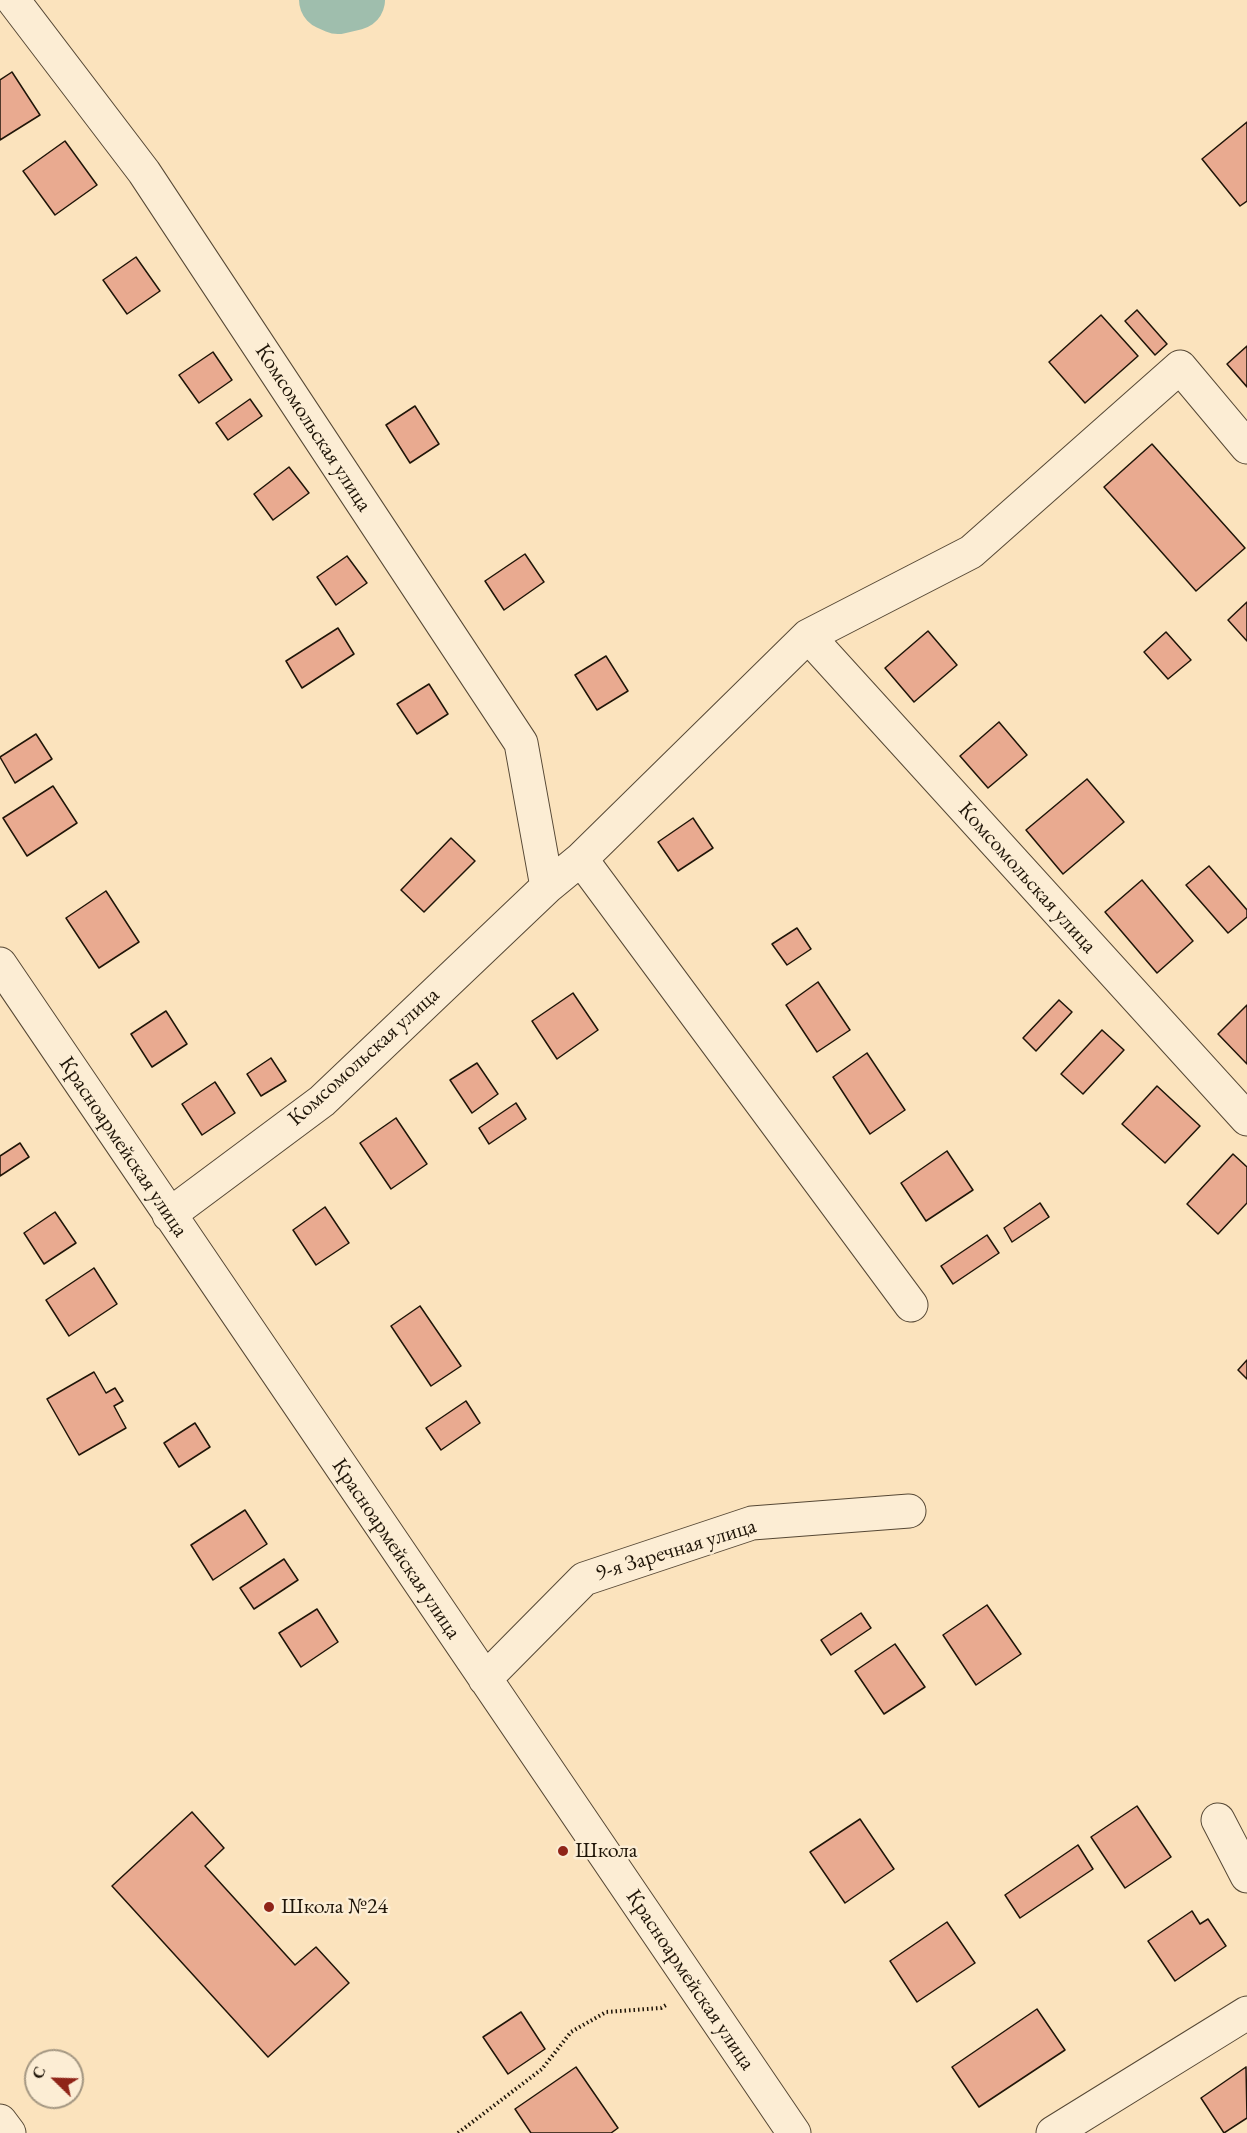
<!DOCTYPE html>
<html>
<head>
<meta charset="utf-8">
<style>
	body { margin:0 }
	#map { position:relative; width:1247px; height:2133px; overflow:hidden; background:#fbe3bd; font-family:"EB Garamond",serif }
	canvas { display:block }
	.north { position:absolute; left:24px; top:2049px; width:60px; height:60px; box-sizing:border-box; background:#fcedd4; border:2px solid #a49782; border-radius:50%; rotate:293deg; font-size:16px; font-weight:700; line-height:24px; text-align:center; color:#1f1508 }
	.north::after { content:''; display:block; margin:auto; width:21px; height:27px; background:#8f2418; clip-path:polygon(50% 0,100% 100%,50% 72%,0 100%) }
</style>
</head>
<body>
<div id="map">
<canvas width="1247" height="2133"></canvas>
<div class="north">С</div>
</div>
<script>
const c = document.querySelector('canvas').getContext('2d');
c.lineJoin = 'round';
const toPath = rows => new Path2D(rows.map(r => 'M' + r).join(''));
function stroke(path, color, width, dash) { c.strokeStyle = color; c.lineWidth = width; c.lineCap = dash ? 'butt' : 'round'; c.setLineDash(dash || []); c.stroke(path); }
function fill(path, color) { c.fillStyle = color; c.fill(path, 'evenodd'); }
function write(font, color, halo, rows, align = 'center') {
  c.font = font + ' "EB Garamond",serif'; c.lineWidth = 5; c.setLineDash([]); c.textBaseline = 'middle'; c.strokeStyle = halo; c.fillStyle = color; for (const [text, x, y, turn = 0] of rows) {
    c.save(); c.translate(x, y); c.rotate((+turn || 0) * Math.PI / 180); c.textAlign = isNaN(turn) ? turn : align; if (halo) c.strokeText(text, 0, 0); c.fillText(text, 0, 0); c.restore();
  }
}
const river = toPath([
	[329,0,338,4,355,0]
]);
const building = toPath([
	[12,72,40,115,0,140,0,80,12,72],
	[1247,122,1247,201,1240,206,1202,159,1247,122],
	[65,141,97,185,55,215,23,171,65,141],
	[136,257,160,291,127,314,103,280,136,257],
	[1137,310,1167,344,1155,355,1125,321,1137,310],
	[1101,315,1138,356,1085,403,1049,362,1101,315],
	[1247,346,1247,387,1227,364,1247,346],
	[213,352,232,380,199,403,179,375,213,352],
	[250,399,262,416,228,440,216,423,250,399],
	[415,406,439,444,410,463,386,425,415,406],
	[1152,444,1245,548,1196,591,1104,487,1152,444],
	[289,467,309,493,273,520,254,494,289,467],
	[525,554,544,582,504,610,485,581,525,554],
	[347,556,367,583,336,605,317,577,347,556],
	[1247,602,1247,641,1228,620,1247,602],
	[338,628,354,654,302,688,286,661,338,628],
	[928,631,957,665,914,702,885,668,928,631],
	[1166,632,1191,660,1168,679,1144,652,1166,632],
	[606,656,628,691,597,710,575,675,606,656],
	[429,684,448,714,417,734,397,704,429,684],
	[999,722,1027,755,988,788,960,756,999,722],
	[36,734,52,759,15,783,0,757,36,734],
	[1087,779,1124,822,1063,874,1026,830,1087,779],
	[53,786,77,823,27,856,3,818,53,786],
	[693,818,713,848,678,871,658,842,693,818],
	[451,838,475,861,424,912,401,890,451,838],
	[1209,866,1247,910,1247,917,1228,933,1186,885,1209,866],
	[1142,880,1193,941,1157,973,1105,912,1142,880],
	[106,891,139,942,99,968,66,918,106,891],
	[797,928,811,949,787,965,772,944,797,928],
	[818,982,850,1030,817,1052,786,1005,818,982],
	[573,993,598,1030,557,1059,532,1021,573,993],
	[1059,1000,1072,1012,1036,1051,1023,1038,1059,1000],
	[1247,1005,1247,1064,1218,1034,1247,1005],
	[166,1011,187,1044,152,1067,131,1034,166,1011],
	[1102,1030,1124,1050,1083,1094,1061,1074,1102,1030],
	[867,1053,905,1110,870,1134,833,1077,867,1053],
	[271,1058,286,1081,261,1096,247,1074,271,1058],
	[477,1063,498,1094,472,1113,450,1080,477,1063],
	[215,1082,235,1113,202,1135,182,1104,215,1082],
	[1157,1086,1200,1126,1165,1163,1122,1124,1157,1086],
	[516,1103,526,1119,489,1144,479,1128,516,1103],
	[396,1118,427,1164,391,1189,360,1143,396,1118],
	[20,1143,29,1157,0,1176,0,1156,20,1143],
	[947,1151,973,1190,926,1221,901,1183,947,1151],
	[1233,1154,1247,1167,1247,1203,1218,1234,1187,1204,1233,1154],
	[1040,1203,1049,1217,1012,1242,1004,1228,1040,1203],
	[325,1207,349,1243,316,1265,293,1230,325,1207],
	[55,1212,76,1243,44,1264,24,1233,55,1212],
	[987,1235,999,1253,953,1284,941,1266,987,1235],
	[94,1268,117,1304,69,1336,46,1300,94,1268],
	[420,1306,461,1366,431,1386,391,1326,420,1306],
	[1247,1360,1247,1379,1238,1370,1247,1360],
	[94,1372,106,1393,115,1388,123,1401,114,1406,126,1428,79,1455,47,1399,94,1372],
	[466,1401,480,1423,441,1450,426,1428,466,1401],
	[195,1423,210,1447,179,1467,164,1443,195,1423],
	[245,1510,267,1544,213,1580,191,1545,245,1510],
	[284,1559,298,1580,254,1609,240,1588,284,1559],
	[987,1605,1021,1654,976,1685,943,1635,987,1605],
	[317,1609,338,1642,301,1667,279,1633,317,1609],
	[861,1613,871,1628,831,1655,821,1640,861,1613],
	[895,1644,925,1687,884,1714,855,1671,895,1644],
	[1137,1806,1171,1857,1125,1888,1091,1837,1137,1806],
	[192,1812,224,1848,205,1866,295,1965,316,1947,349,1983,268,2057,112,1886,192,1812],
	[860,1819,894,1869,845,1903,810,1852,860,1819],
	[1078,1845,1093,1869,1020,1918,1005,1895,1078,1845],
	[1192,1911,1200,1924,1208,1919,1226,1946,1175,1981,1148,1941,1192,1911],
	[947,1922,975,1963,917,2002,890,1961,947,1922],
	[1037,2009,1065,2050,979,2107,952,2067,1037,2009],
	[521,2012,545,2049,508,2074,483,2037,521,2012],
	[576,2067,618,2128,611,2133,531,2133,515,2109,576,2067],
	[1246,2067,1247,2118,1224,2133,1201,2098,1246,2067]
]);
const path = toPath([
	[458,2133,542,2069,571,2032,606,2012,661,2008,668,2004]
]);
const minor = toPath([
	[13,0,144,172,521,743,547,887],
	[808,636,1247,1119],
	[581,859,911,1305],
	[0,964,794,2133],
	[169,1215,322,1101,547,887,581,859,808,636,971,552,1180,367,1247,447],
	[485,1679,584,1579,752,1523,909,1511],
	[1218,1820,1247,1876],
	[0,2121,9,2133],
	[1053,2133,1247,2013]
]);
const markers = [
	[563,1851,6,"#8f2418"],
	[269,1907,6,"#8f2418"]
];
const streetNames = [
	["Комсомольская улица",313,428,57],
	["Комсомольская улица",1027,878,48],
	["Комсомольская улица",364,1057,-42],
	["Красноармейская улица",123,1147,56],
	["Красноармейская улица",396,1549,56],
	["9-я Заречная улица",676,1550,-17],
	["Красноармейская улица",690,1980,56]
];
const poiNames = [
	["Школа",575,1851],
	["Школа №24",281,1907]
];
stroke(river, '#9fbead', 60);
fill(building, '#e9aa90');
stroke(building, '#1f1508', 1.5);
stroke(minor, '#564835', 35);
stroke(path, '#1f1508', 4, [1.5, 3]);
stroke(minor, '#fcedd4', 33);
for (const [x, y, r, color] of markers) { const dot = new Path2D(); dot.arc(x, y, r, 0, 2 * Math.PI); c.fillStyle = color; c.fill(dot); stroke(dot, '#fcedd4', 2); }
write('22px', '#1f1508', '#fcedd4', streetNames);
write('22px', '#1f1508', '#fcedd4', poiNames, 'left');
</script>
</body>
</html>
